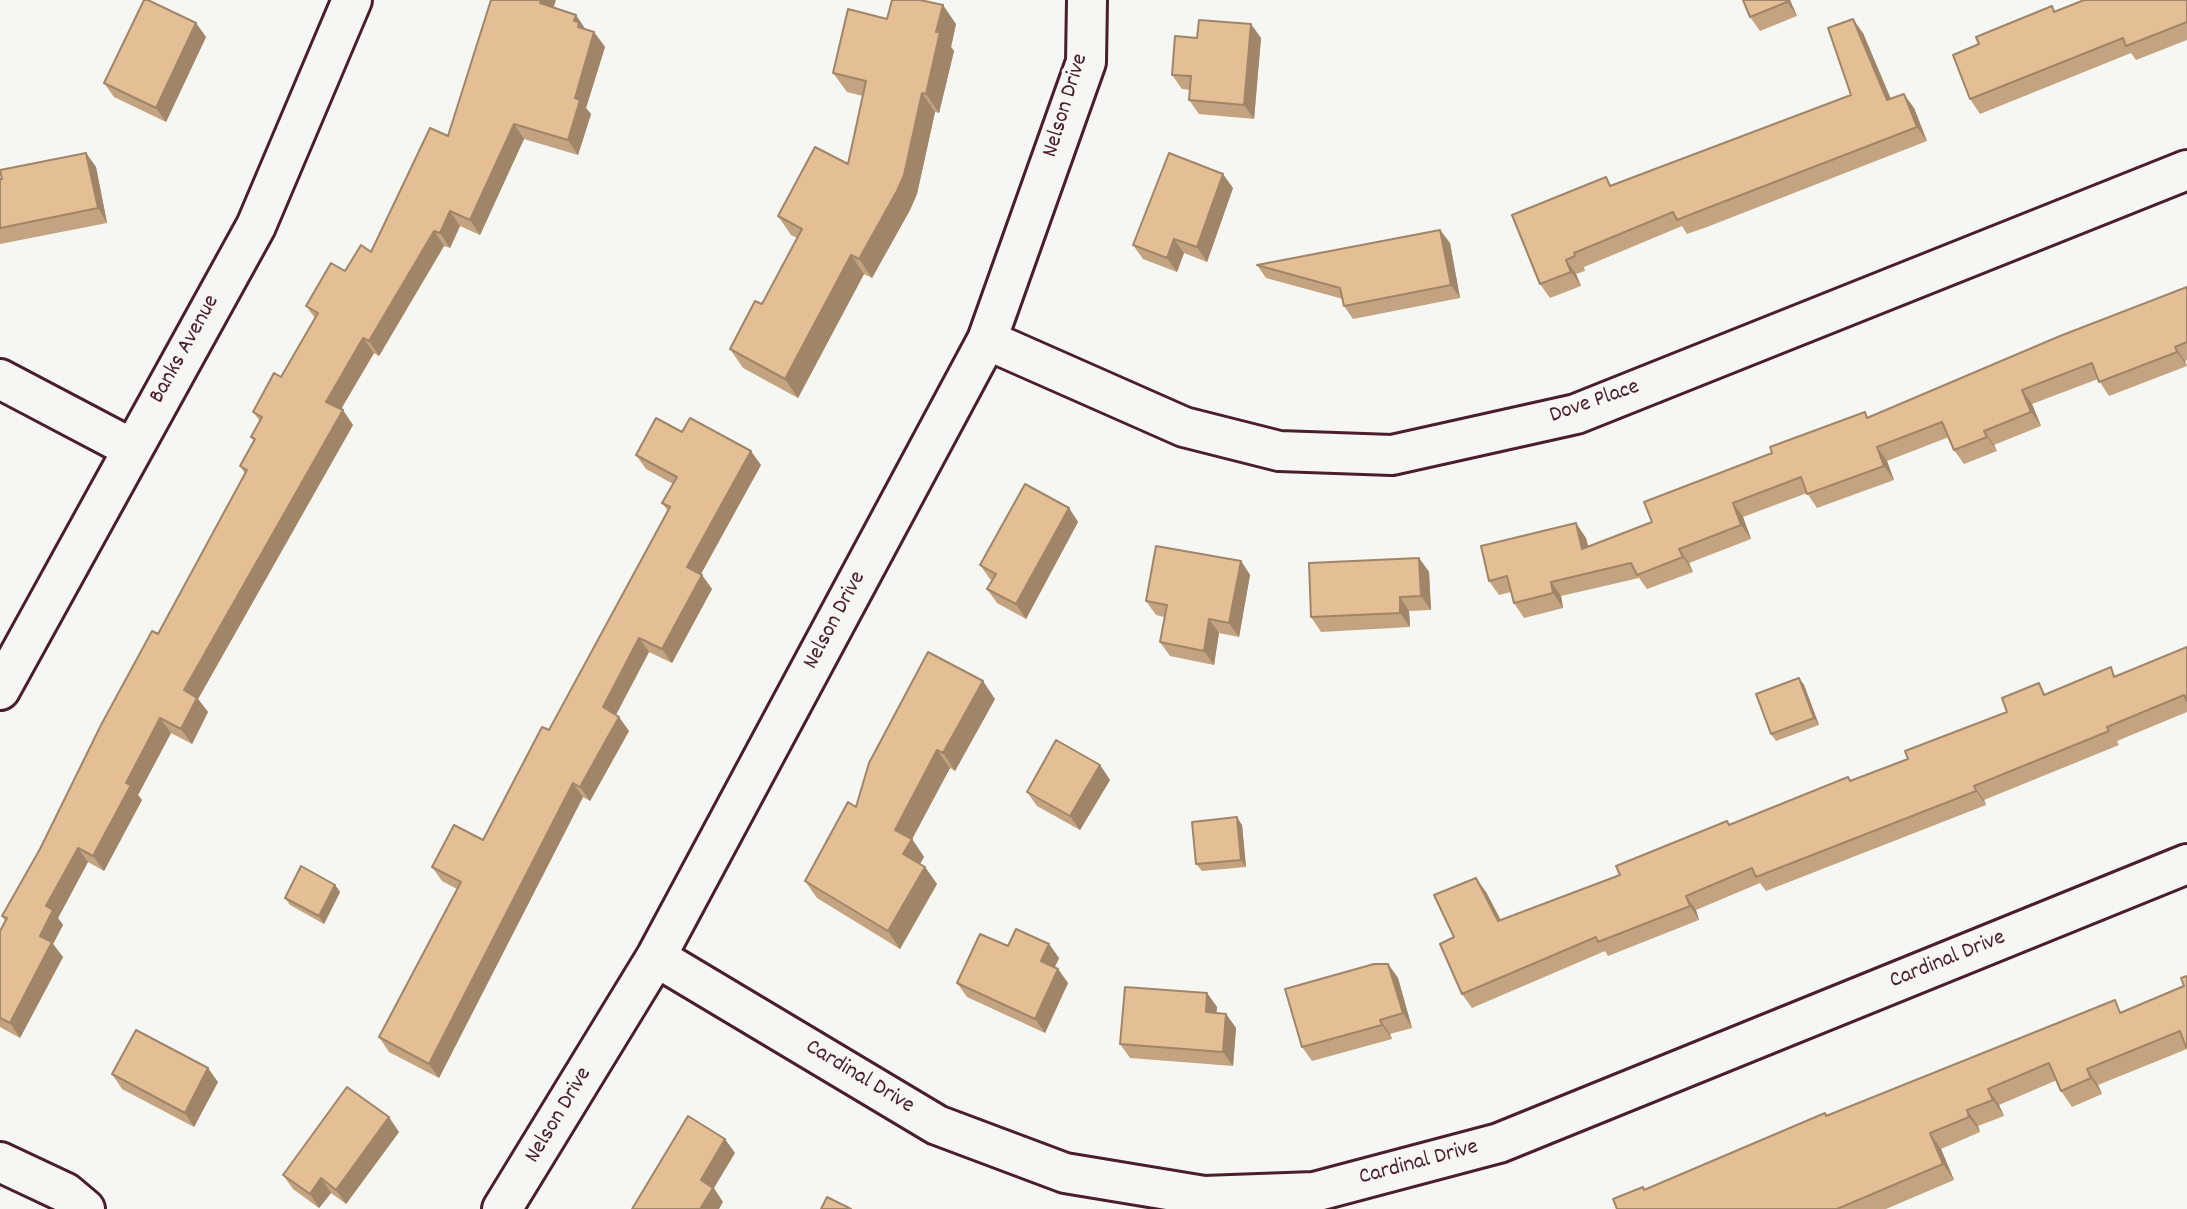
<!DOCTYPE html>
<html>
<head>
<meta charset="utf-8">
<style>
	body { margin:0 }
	canvas { display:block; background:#f6f6f2 }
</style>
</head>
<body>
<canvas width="2187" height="1209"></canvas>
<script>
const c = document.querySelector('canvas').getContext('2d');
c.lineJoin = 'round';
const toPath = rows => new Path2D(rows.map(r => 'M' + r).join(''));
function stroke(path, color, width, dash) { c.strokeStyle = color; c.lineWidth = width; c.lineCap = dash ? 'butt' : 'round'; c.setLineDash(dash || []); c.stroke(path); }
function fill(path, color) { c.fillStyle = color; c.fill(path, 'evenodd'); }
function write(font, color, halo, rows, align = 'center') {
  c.font = font + ' Dekko,sans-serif'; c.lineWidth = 7; c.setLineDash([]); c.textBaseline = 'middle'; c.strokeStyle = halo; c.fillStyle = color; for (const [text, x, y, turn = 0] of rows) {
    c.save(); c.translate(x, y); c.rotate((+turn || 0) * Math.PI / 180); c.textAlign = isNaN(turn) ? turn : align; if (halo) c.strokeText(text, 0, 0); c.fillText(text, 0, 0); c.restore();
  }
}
const street = toPath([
	[987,340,1184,427,1279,451,1392,455,1576,414,2187,170],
	[0,379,131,448],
	[0,690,256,226,352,0],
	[656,957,937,1125,1065,1173,1204,1196,1314,1192,1499,1143,2187,864],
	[502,1209,656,957,987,340,1086,62,1087,0]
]);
const secondary = toPath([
	[0,1162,66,1193,85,1209]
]);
const wall = toPath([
	[1743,0,1790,0,1797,16,1760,31,1750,17],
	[2187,0,2187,40,2136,60,2131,53,1980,114,1970,99,1979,44,2056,11],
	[553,8,586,29,594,32,605,47,586,108,591,114,578,155,524,139,480,235,460,226,450,248,444,246,379,356,374,353,341,409,353,425,198,699,208,712,192,744,171,733,138,795,142,800,104,871,88,862,58,918,63,925,53,944,63,957,20,1038,0,1027,0,931,5,921,2,916,40,849,245,474,240,466,254,441,251,437,260,421,253,412,281,377,315,318,306,306,345,271,371,252,448,136],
	[887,19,956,24,951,47,954,51,939,113,935,112,917,194,910,210,872,278,864,274,798,398,743,368,730,349,762,304,797,238,791,235,778,216,848,164,863,96,847,92,833,73],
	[196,23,206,37,166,122,114,97,104,83],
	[1863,33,1891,99,1914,108,1927,141,1707,227,1687,234,1682,226,1584,267,1585,271,1576,274,1581,286,1550,298,1540,284,1612,185,1851,95],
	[1197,38,1261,38,1254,119,1199,114,1189,100,1190,90,1182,89,1172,75],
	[86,153,96,167,107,223,0,244,0,179],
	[1233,188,1207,262,1184,253,1177,272,1143,259,1133,245],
	[1440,230,1450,243,1460,298,1353,319,1344,306,1343,299,1266,278,1257,265],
	[2187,287,2187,360,2185,361,2187,366,2109,396,2098,379,2032,404,2041,426,1994,445,1997,451,1964,464,1954,450,1949,437,1887,461,1894,480,1817,508,1807,493,1743,517,1751,539,1689,563,1693,572,1647,589,1639,578,1561,596,1563,608,1524,618,1514,603,1511,592,1499,595,1489,581,1586,538,1588,546,1652,522,1868,417],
	[682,432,761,465,701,574,712,589,672,663,649,652,616,715,629,731,590,801,583,797,439,1078,389,1052,379,1037,457,889,442,881,432,867,483,840,549,730,668,511,662,503,673,484,646,469,636,455],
	[1069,508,1078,522,1026,619,997,603,987,589,992,580,990,579,980,565],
	[1419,558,1429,572,1431,610,1409,611,1410,627,1321,632,1311,617],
	[1241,561,1250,575,1239,637,1219,633,1214,665,1170,656,1160,642,1164,617,1156,615,1146,601],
	[2187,647,2187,712,2117,741,2119,745,1984,800,1986,805,1766,891,1760,883,1696,910,1699,920,1608,956,1605,951,1472,1008,1462,994,1454,937,1486,892,1501,920,1620,875,1727,821,1730,825,1848,777,1851,781,1908,759,2047,694,2117,676],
	[1799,678,1804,685,1819,725,1776,741,1771,734],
	[995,699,955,771,950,768,912,839,924,857,920,864,925,867,937,884,900,949,817,898,805,881,856,807],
	[1100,765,1110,780,1080,830,1037,806,1027,792],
	[1242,825,1246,867,1202,871,1196,864],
	[335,885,340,892,324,924,290,905,285,898],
	[1049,944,1059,958,1055,967,1058,969,1068,983,1045,1033,967,997,957,983,1008,946],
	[1388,964,1398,978,1412,1028,1390,1034,1392,1039,1312,1061,1302,1047],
	[2187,976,2187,1049,2098,1085,2102,1094,2072,1107,2061,1091,2057,1080,1999,1105,2004,1116,1978,1126,1980,1132,1941,1149,1954,1180,1886,1209,1617,1209,1643,1187,1645,1190,1827,1116,2123,1012,2184,986],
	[1207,993,1217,1007,1216,1013,1226,1014,1236,1028,1233,1066,1130,1058,1120,1044],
	[112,1074,218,1082,194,1127,122,1089],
	[399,1132,346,1204,331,1193,319,1208,293,1189,283,1175]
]);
const shadedWall = toPath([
	[541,0,556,0,550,18,540,3],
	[1786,0,1790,0,1797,16,1787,2],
	[943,5,956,24,951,47,954,51,939,113,926,94,936,32],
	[576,15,586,30,588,42,574,21],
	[1853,19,1863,33,1897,114,1887,100],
	[196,23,206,37,166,122,156,108],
	[1251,24,1261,38,1254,119,1244,105],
	[594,32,605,47,586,108,591,114,578,155,568,140,575,98],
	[922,93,935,112,917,194,910,210,872,278,859,259],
	[1904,94,1914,108,1927,141,1917,127],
	[514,124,524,139,480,235,470,220],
	[86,153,96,167,107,223,98,208],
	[1223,174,1233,188,1207,262,1197,247],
	[450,211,460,226,450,248,440,233],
	[1440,230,1450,243,1460,298,1451,285],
	[434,231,444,246,379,356,369,341],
	[1174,239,1184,253,1177,272,1167,258],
	[851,255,864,274,798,398,785,379],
	[1566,260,1576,274,1581,286,1571,272],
	[363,338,374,353,337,416,326,402],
	[2175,347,2185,361,2187,366,2177,352],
	[2022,390,2032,404,2041,426,2031,412],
	[343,410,353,425,198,699,208,712,192,744,181,729,184,690],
	[1984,431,1994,445,1997,451,1987,437],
	[1877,447,1887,461,1894,480,1884,466],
	[751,451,761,465,697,581,687,567],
	[1733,503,1743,517,1751,539,1741,525],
	[1069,508,1078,522,1026,619,1016,604],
	[1576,523,1586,538,1592,563,1582,549],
	[1679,549,1689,563,1693,572,1683,557],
	[1419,558,1429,572,1431,610,1421,596],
	[1241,561,1250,575,1239,637,1229,623],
	[702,575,712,589,672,663,662,649],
	[1551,582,1561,596,1563,608,1553,593],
	[1400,597,1409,611,1410,627,1400,613],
	[1209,619,1219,633,1214,665,1204,651],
	[639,638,649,652,612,722,603,707],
	[1799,678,1804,685,1819,725,1814,718],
	[983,681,995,699,955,771,943,753],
	[619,717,629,731,590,801,580,787],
	[160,718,171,733,138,795,142,800,104,871,93,856,126,783],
	[937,750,950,768,910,843,912,839,924,857,915,872,903,854,895,830],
	[1100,765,1110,780,1080,830,1070,816],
	[573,783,583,797,439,1078,429,1064],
	[1974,786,1984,800,1986,805,1976,791],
	[1237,817,1242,825,1246,867,1241,860],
	[78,848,88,862,58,918,63,925,53,944,63,957,20,1038,10,1023,40,936,46,906],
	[925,867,937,884,900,949,888,931],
	[1476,878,1486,892,1508,935,1498,921],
	[335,885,340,892,324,924,319,916],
	[1686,896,1696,910,1699,920,1690,906],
	[1049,944,1059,958,1051,975,1041,961],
	[1388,964,1398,978,1412,1028,1403,1013],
	[1058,969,1068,983,1045,1033,1035,1019],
	[1207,993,1217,1007,1215,1026,1206,1012],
	[1226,1014,1236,1028,1233,1066,1223,1052],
	[1380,1020,1390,1034,1392,1039,1382,1025],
	[208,1068,218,1082,194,1127,185,1113],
	[2087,1069,2098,1085,2102,1094,2091,1078],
	[1988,1089,1999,1105,2004,1116,1993,1100],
	[1967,1110,1978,1126,1980,1132,1969,1117],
	[389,1117,399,1132,346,1204,336,1190],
	[1930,1133,1941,1149,1954,1180,1943,1164],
	[725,1139,735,1153,714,1188,723,1202,719,1209,700,1209,701,1180],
	[321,1178,331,1193,319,1208,310,1194]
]);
const building = toPath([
	[144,0,148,0,196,23,156,108,104,83,144,0],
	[491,0,541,0,540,3,576,15,574,21,579,22,578,27,594,32,575,98,580,100,568,140,514,124,470,220,450,211,440,233,434,231,369,341,363,338,326,402,343,410,184,690,197,698,181,729,160,718,126,783,131,785,93,856,78,848,46,906,53,910,40,936,52,942,10,1023,0,1018,0,931,7,918,2,916,40,849,101,725,152,631,158,634,247,470,240,466,255,439,251,437,262,417,253,412,274,373,281,377,318,313,306,306,331,263,345,271,361,245,371,252,430,128,448,136,491,0],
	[892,0,920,0,943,5,936,32,940,32,926,94,922,93,904,175,897,191,859,259,851,255,785,379,730,349,755,301,762,304,802,229,778,216,815,147,848,164,866,81,833,73,848,9,887,19,892,0],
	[1743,0,1786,0,1787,2,1750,17,1743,0],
	[2084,0,2187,0,2187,22,2126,46,2123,38,1970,99,1953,55,1979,44,1976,37,2052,6,2054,12,2084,0],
	[1853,19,1887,100,1904,94,1917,127,1697,212,1677,220,1673,212,1574,253,1575,256,1566,260,1571,272,1540,284,1512,215,1606,177,1610,186,1851,95,1828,28,1853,19],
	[1199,20,1251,24,1244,105,1189,100,1191,76,1172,75,1175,36,1197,38,1199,20],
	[86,153,98,208,0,228,0,179,2,179,0,170,86,153],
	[1169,153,1223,174,1197,247,1174,239,1167,258,1133,245,1169,153],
	[1440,230,1451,285,1344,306,1340,288,1257,265,1440,230],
	[2187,287,2187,342,2175,347,2177,352,2099,382,2092,363,2022,390,2031,412,1984,431,1987,437,1954,450,1942,422,1877,447,1884,466,1807,494,1801,477,1733,503,1741,525,1679,549,1683,557,1637,575,1631,563,1551,582,1553,593,1514,603,1507,576,1489,581,1481,546,1576,523,1582,549,1652,522,1644,502,1772,453,1770,447,1865,412,1867,418,2060,336,2187,287],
	[656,418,682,432,690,418,751,451,687,567,702,575,662,649,639,638,603,707,619,717,580,787,573,783,429,1064,379,1037,461,882,432,867,454,825,483,840,542,727,549,730,670,507,662,503,677,477,636,455,656,418],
	[1025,484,1069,508,1016,604,987,589,996,574,980,565,1025,484],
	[1156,546,1241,561,1229,623,1209,619,1204,651,1160,642,1167,605,1146,601,1156,546],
	[1419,558,1421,596,1400,597,1400,613,1311,617,1309,563,1419,558],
	[2187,647,2187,701,2184,695,2107,727,2109,731,1974,786,1976,791,1756,877,1752,868,1686,896,1690,906,1598,942,1596,937,1462,994,1440,944,1454,937,1434,895,1476,878,1498,921,1620,875,1616,866,1727,821,1729,825,1848,777,1850,781,1908,759,1905,751,2007,712,2002,698,2039,683,2044,695,2111,667,2114,677,2187,647],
	[928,652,983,681,943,753,937,750,895,830,912,839,903,854,925,867,888,931,805,881,848,802,856,807,869,763,928,652],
	[1799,678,1814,718,1771,734,1756,694,1799,678],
	[1056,740,1100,765,1070,816,1027,792,1056,740],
	[1237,817,1241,860,1196,864,1192,822,1237,817],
	[301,866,335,885,319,916,285,898,301,866],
	[1016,929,1049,944,1041,961,1058,969,1035,1019,957,983,980,934,1008,946,1016,929],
	[1374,964,1388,964,1403,1013,1380,1020,1382,1025,1302,1047,1285,989,1374,964],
	[2187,976,2187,1047,2186,1047,2180,1031,2087,1069,2091,1078,2061,1091,2049,1063,1988,1089,1993,1100,1967,1110,1969,1117,1930,1133,1943,1164,1837,1209,1617,1209,1613,1199,1643,1187,1644,1190,1825,1113,1826,1116,2115,1000,2120,1013,2184,986,2181,978,2187,976],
	[1125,987,1207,993,1206,1012,1226,1014,1223,1052,1120,1044,1125,987],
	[136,1030,208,1068,185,1113,112,1074,136,1030],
	[347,1087,389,1117,336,1190,321,1178,310,1194,283,1175,347,1087],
	[688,1116,725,1139,701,1180,713,1188,700,1209,632,1209,688,1116],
	[827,1197,851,1209,821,1209,827,1197]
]);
const streetNames = [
	["Nelson Drive",1067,106,-73],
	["Banks Avenue",186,350,-61],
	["Dove Place",1595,403,-19],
	["Nelson Drive",836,621,-62],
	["Cardinal Drive",1948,961,-22],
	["Cardinal Drive",859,1078,31],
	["Nelson Drive",560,1116,-59],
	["Cardinal Drive",1419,1164,-15]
];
stroke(street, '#4a1f2b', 44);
stroke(secondary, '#4a1f2b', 44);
stroke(street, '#f6f6f2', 38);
stroke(secondary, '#f6f6f2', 38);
fill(wall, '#c4a380');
fill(shadedWall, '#a08568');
fill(building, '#e4be95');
stroke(building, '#a08568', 2);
write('23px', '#4a1f2b', '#f6f6f2', streetNames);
</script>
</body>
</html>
